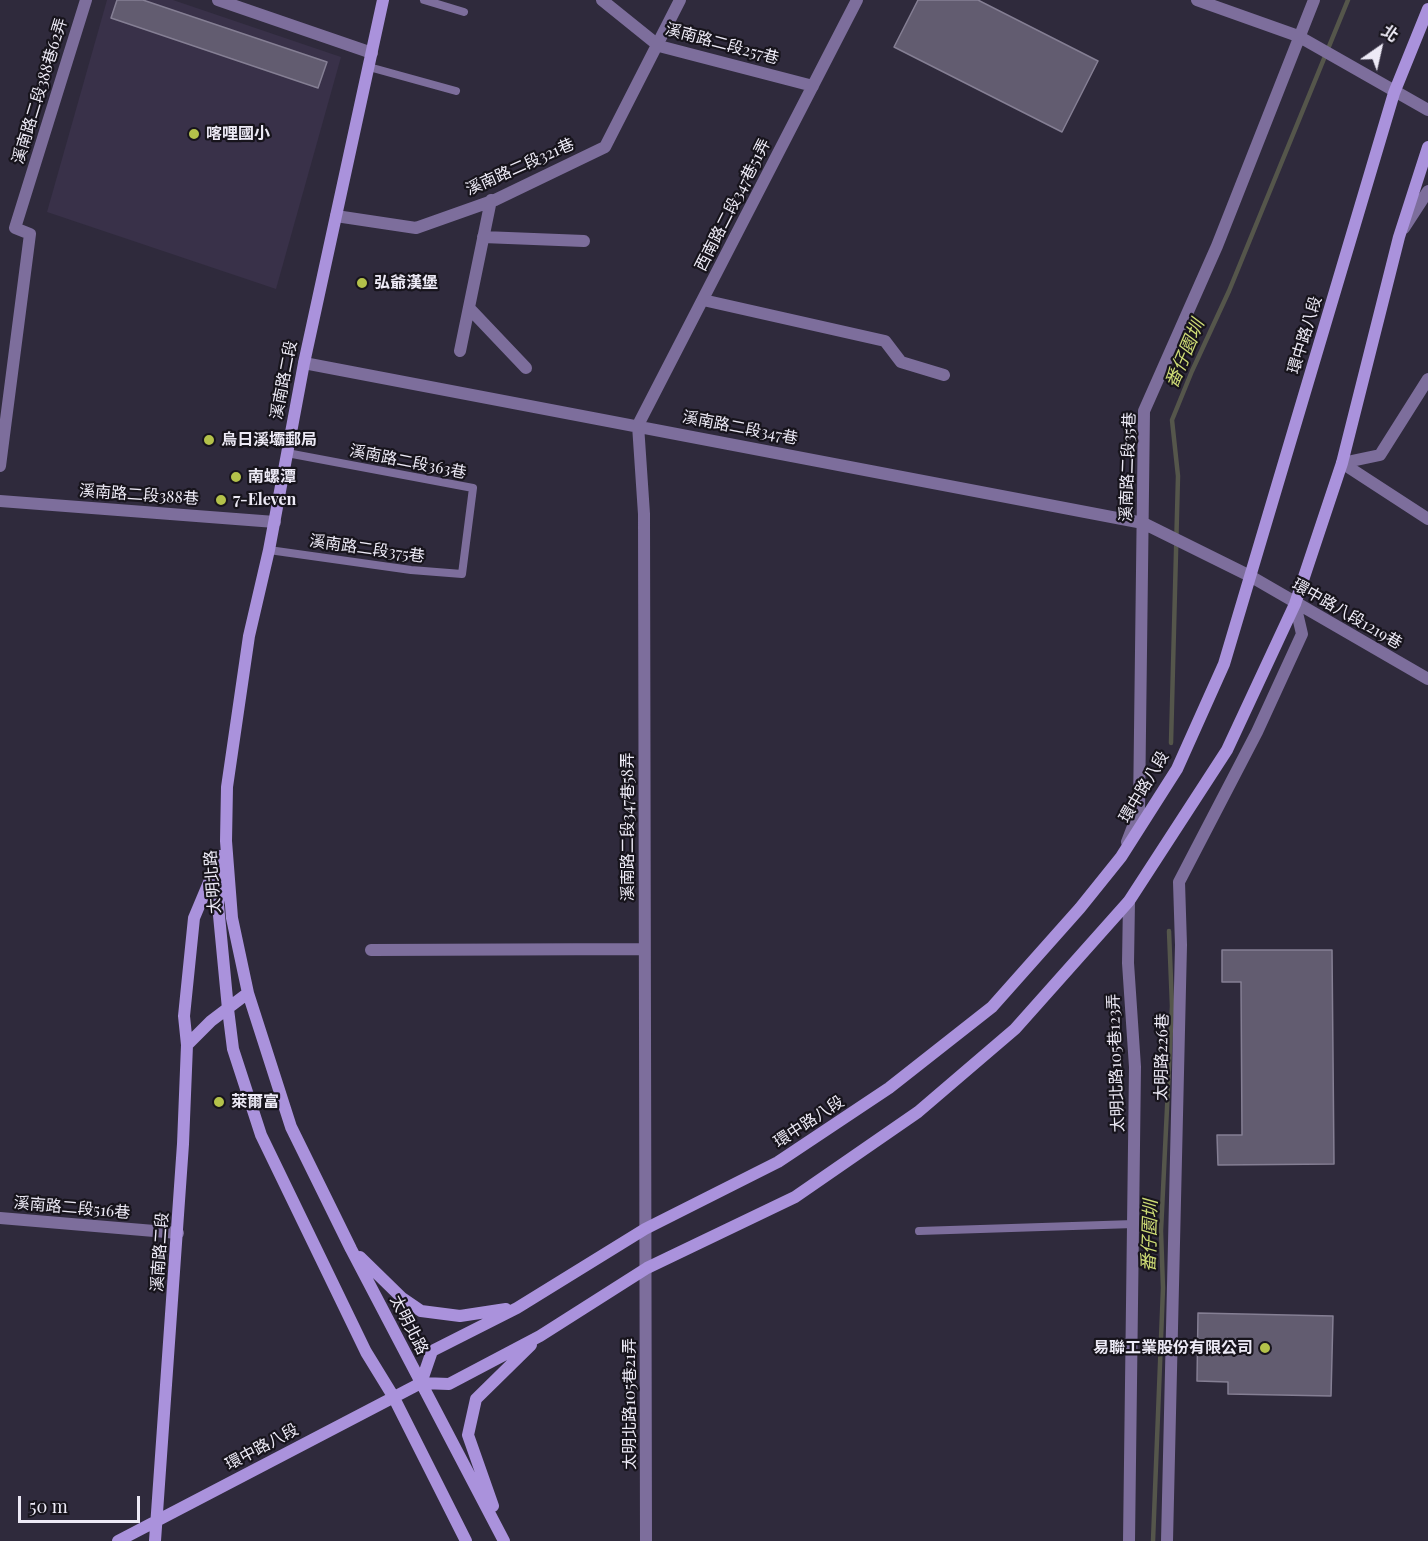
<!DOCTYPE html>
<html>
<head>
<meta charset="utf-8">
<style>
	body { margin:0 }
	#map { position:relative; width:1428px; height:1541px; overflow:hidden; background:#2f2a3c; font-family:"Playfair Display","Noto Sans TC",serif }
	canvas { display:block }
	.north { position:absolute; left:1350px; top:18px; width:60px; height:60px; -webkit-text-stroke:4px #17141c; paint-order:stroke; rotate:34deg; font-size:16px; font-weight:700; line-height:24px; text-align:center; color:#edeaf6 }
	.north::after { content:''; display:block; margin:auto; width:21px; height:27px; background:#edeaf6; clip-path:polygon(50% 0,100% 100%,50% 72%,0 100%) }
	.scale { position:absolute; left:18px; top:1496px; width:122px; height:27px; box-sizing:border-box; border:3px solid #edeaf6; border-top:0; padding-left:8px; font-size:18px; line-height:21px; white-space:nowrap; color:#edeaf6; -webkit-text-stroke:4px #17141c; paint-order:stroke }
</style>
</head>
<body>
<div id="map">
<canvas width="1428" height="1541"></canvas>
<div class="north">北</div>
<div class="scale">50 m</div>
</div>
<script>
const c = document.querySelector('canvas').getContext('2d');
c.lineJoin = 'round';
function fill(path, color) { c.fillStyle = color; c.fill(path, 'evenodd'); }
const toPath = rows => new Path2D(rows.map(r => 'M' + r).join(''));
function stroke(path, color, width, dash) { c.strokeStyle = color; c.lineWidth = width; c.lineCap = dash ? 'butt' : 'round'; c.setLineDash(dash || []); c.stroke(path); }
function write(font, color, halo, rows, align = 'center') {
  c.font = font + ' "Playfair Display","Noto Sans TC",serif'; c.lineWidth = 4.5; c.setLineDash([]); c.textBaseline = 'middle'; c.strokeStyle = halo; c.fillStyle = color; for (const [text, x, y, turn = 0] of rows) {
    c.save(); c.translate(x, y); c.rotate((+turn || 0) * Math.PI / 180); c.textAlign = isNaN(turn) ? turn : align; if (halo) c.strokeText(text, 0, 0); c.fillText(text, 0, 0); c.restore();
  }
}
const built = toPath([
	[107,0,173,0,341,57,276,289,47,212]
]);
const stream = toPath([
	[1171,743,1178,476,1172,420,1192,371,1229,291,1348,0],
	[1153,1541,1163,1288,1161,1231,1172,1006,1169,931]
]);
const building = toPath([
	[117,0,143,0,327,62,318,88,111,18,117,0],
	[918,0,978,0,1098,61,1062,132,894,47,918,0],
	[1222,950,1332,950,1334,1164,1218,1165,1217,1135,1242,1135,1241,982,1222,982,1222,950],
	[1198,1313,1333,1316,1331,1396,1228,1394,1228,1382,1197,1381,1198,1313]
]);
const lane = toPath([
	[424,0,464,12],
	[369,67,456,91],
	[269,550,411,570,462,574,473,488,287,453],
	[919,1231,1134,1224]
]);
const street = toPath([
	[218,0,372,53],
	[602,0,659,46,813,86],
	[1197,0,1298,36,1428,110],
	[336,216,416,228,495,200,605,147,680,0],
	[1404,228,1428,191],
	[483,237,584,241],
	[703,300,885,341,901,362,944,375],
	[469,308,526,368],
	[460,351,491,200],
	[304,363,1143,523,1250,576,1428,679],
	[1342,463,1380,455,1428,379],
	[1342,463,1428,519],
	[0,466,30,234,15,228,86,0],
	[0,501,275,522],
	[1127,842,1139,811,1144,411,1217,246,1314,0],
	[371,950,644,949],
	[0,1218,178,1233],
	[646,1541,644,514,638,425,857,0],
	[1129,1541,1135,1067,1128,963,1129,901],
	[1167,1541,1181,945,1179,882,1257,732,1302,634,1295,604]
]);
const secondary = toPath([
	[383,0,304,363,269,550,249,636,227,787,226,841,232,918,248,993,291,1127,351,1249,504,1541],
	[223,866,218,905,228,1009,233,1049,261,1135,366,1352,393,1396,466,1541],
	[187,1045,211,1021,248,993],
	[360,1257,402,1298,421,1311,460,1316,506,1309],
	[421,1383,432,1351,517,1308,645,1229,778,1162,889,1088,992,1007,1080,908,1121,857,1177,769,1224,664,1394,93,1428,9],
	[493,1506,468,1435,476,1399,531,1345],
	[118,1541,421,1383,449,1384,540,1336,647,1268,795,1197,918,1112,1015,1029,1129,901,1227,750,1295,604,1342,463,1399,237,1428,147],
	[155,1541,183,1144,187,1045,184,1016,194,918,220,856]
]);
const markers = [
	[194,134,6,"#b4c24a"],
	[362,283,6,"#b4c24a"],
	[209,440,6,"#b4c24a"],
	[236,477,6,"#b4c24a"],
	[221,500,6,"#b4c24a"],
	[219,1102,6,"#b4c24a"],
	[1265,1348,6,"#b4c24a"]
];
const streetNames = [
	["溪南路二段257巷",722,44,15],
	["溪南路二段388巷62弄",40,91,-73],
	["溪南路二段321巷",520,167,-24],
	["西南路二段347巷51弄",733,205,-63],
	["環中路八段",1305,335,-73],
	["溪南路二段",284,380,-79],
	["溪南路二段347巷",740,428,11],
	["溪南路二段363巷",408,462,11],
	["溪南路二段35巷",1128,467,-88],
	["溪南路二段388巷",139,495,4],
	["溪南路二段375巷",367,549,8],
	["環中路八段1219巷",1347,614,30],
	["環中路八段",1144,787,-59],
	["溪南路二段347巷58弄",628,827,-90],
	["太明北路",213,882,-94],
	["太明路226巷",1162,1057,-89],
	["太明北路105巷123弄",1116,1063,-92],
	["環中路八段",809,1122,-33],
	["溪南路二段516巷",72,1208,5],
	["溪南路二段",160,1252,-86],
	["太明北路",409,1325,63],
	["太明北路105巷21弄",630,1404,-90],
	["環中路八段",262,1447,-28]
];
const poiNames = [
	["喀哩國小",206,134],
	["弘爺漢堡",374,283],
	["烏日溪壩郵局",221,440],
	["南螺潭",248,477],
	["7-Eleven",233,500],
	["萊爾富",231,1102],
	["易聯工業股份有限公司",1253,1348,"right"]
];
const waterNames = [
	["番仔園圳",1185,354,-67],
	["番仔園圳",1150,1236,-88]
];
fill(built, '#393149');
stroke(stream, '#55564b', 4.5);
fill(building, '#625c70');
stroke(building, '#857f94', 1.5);
stroke(lane, '#7d6e9c', 8);
stroke(street, '#7d6e9c', 12);
stroke(secondary, '#aa92dc', 12);
for (const [x, y, r, color] of markers) { const dot = new Path2D(); dot.arc(x, y, r, 0, 2 * Math.PI); c.fillStyle = color; c.fill(dot); stroke(dot, '#17141c', 2); }
write('16px', '#edeaf6', '#17141c', streetNames);
write('bold 16px', '#edeaf6', '#17141c', poiNames, 'left');
write('italic 18px', '#cedc75', '#17141c', waterNames);
</script>
</body>
</html>
